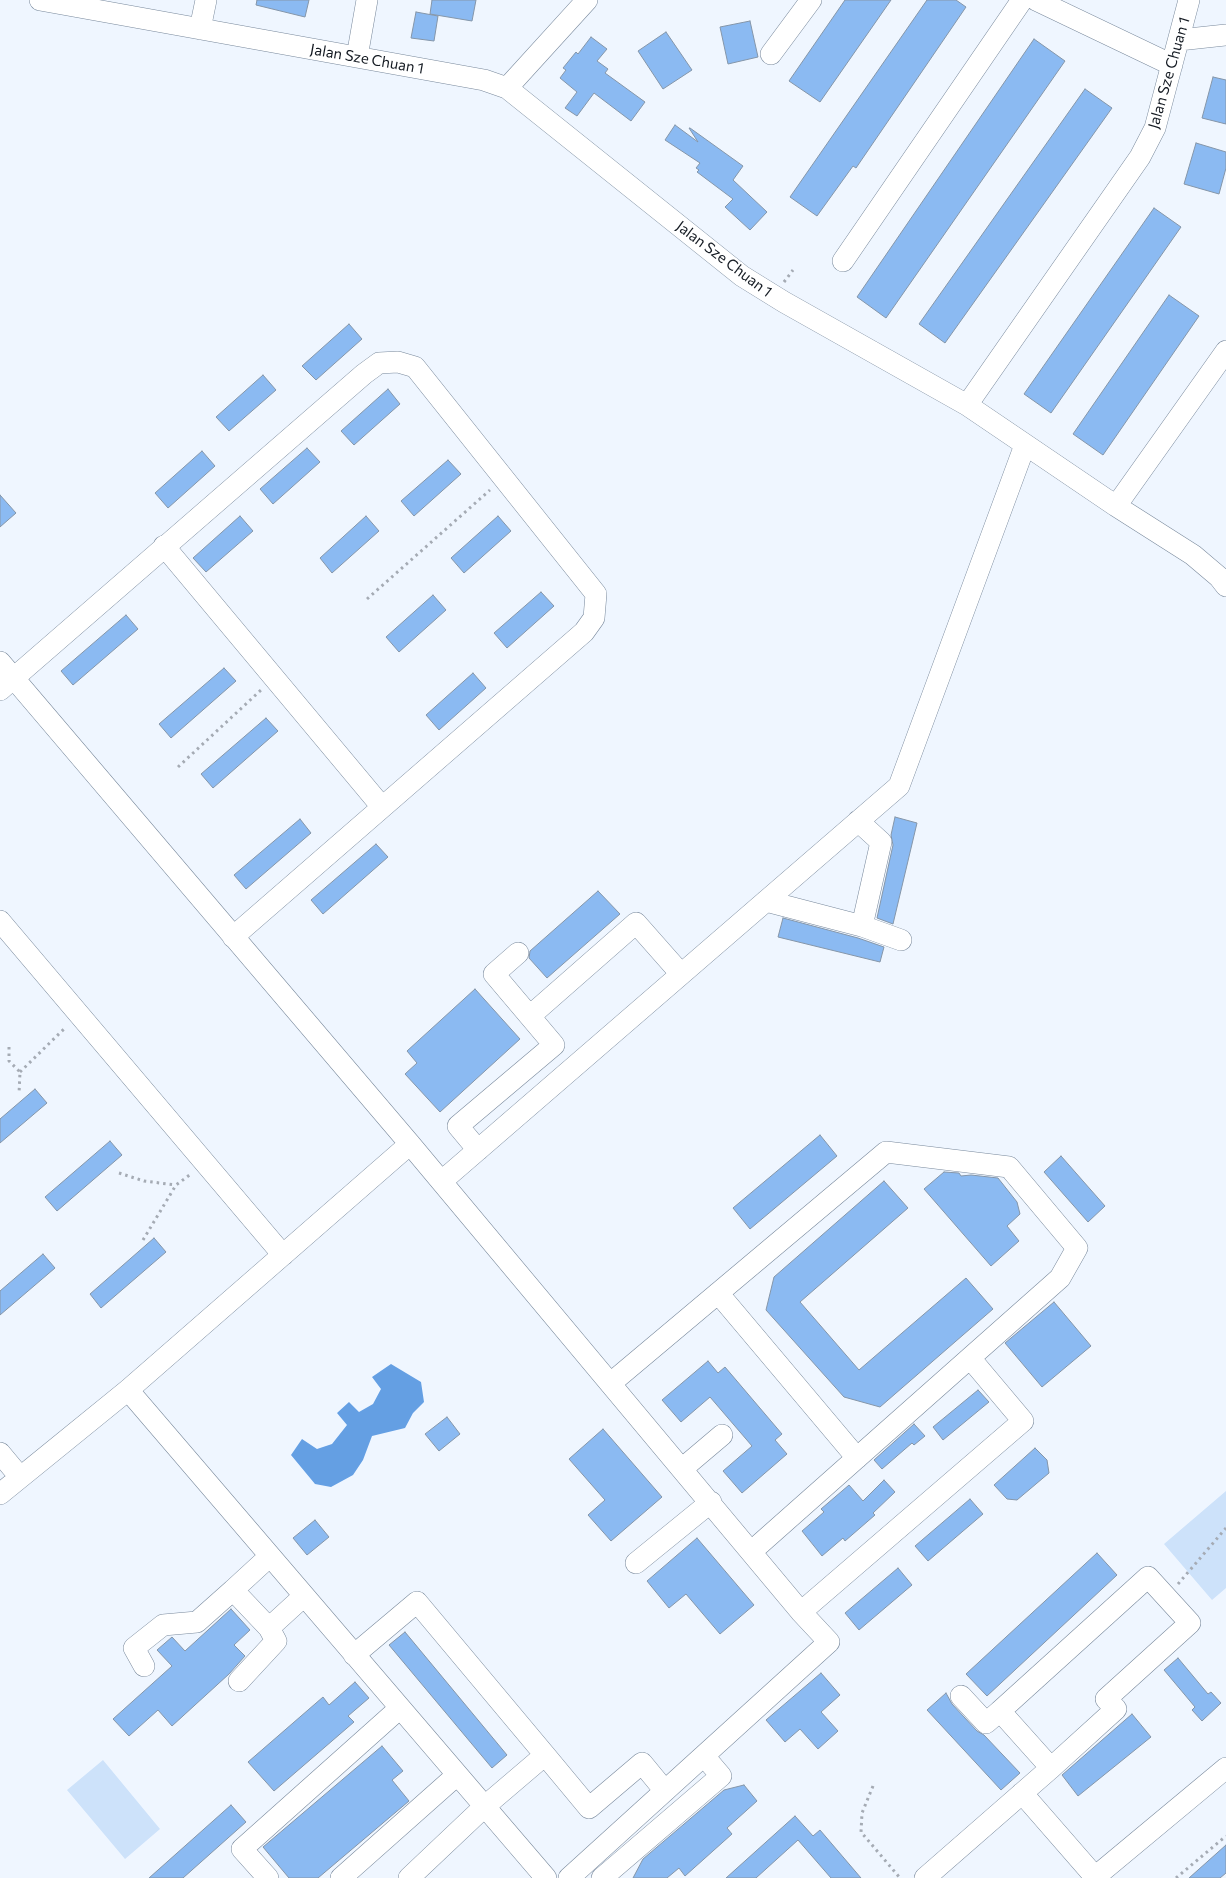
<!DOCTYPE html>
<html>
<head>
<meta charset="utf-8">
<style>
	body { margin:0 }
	canvas { display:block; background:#eff6ff }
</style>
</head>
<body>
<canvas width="1226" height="1878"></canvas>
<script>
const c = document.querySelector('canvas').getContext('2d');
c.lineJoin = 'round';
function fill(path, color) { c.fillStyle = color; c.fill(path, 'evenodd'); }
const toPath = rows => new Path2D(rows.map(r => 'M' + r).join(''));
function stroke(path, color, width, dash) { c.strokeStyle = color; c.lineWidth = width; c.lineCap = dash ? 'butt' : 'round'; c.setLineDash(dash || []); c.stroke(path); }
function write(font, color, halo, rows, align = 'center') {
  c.font = font + ' Commissioner,sans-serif'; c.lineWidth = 4; c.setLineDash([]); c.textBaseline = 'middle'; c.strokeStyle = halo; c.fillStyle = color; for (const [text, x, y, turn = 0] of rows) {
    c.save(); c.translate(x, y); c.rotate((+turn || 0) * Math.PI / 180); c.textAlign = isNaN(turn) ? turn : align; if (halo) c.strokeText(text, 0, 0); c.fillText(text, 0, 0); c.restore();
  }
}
const green = toPath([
	[1226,1491,1226,1588,1212,1600,1164,1544],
	[103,1760,160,1829,125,1859,67,1790]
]);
const water = toPath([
	[391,1364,421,1382,424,1402,413,1413,405,1428,372,1436,363,1460,353,1475,331,1487,315,1484,291,1455,302,1439,317,1449,332,1444,347,1425,337,1413,349,1402,359,1412,373,1404,381,1389,372,1377]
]);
const building = toPath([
	[257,0,309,0,305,17,256,5,257,0],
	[432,0,476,0,472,21,430,14,432,0],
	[845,0,891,0,820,102,789,81,845,0],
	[927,0,956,0,966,7,856,168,853,166,817,216,790,197,927,0],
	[416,12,438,16,434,41,411,38,416,12],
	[750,21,758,57,728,64,720,27,750,21],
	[666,32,692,70,663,89,638,51,666,32],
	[591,37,607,49,597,61,608,69,605,73,645,102,631,121,594,93,577,116,565,108,577,92,560,78,566,70,563,68,576,52,578,54,591,37],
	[1034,39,1065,61,886,318,857,297,1034,39],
	[1213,77,1226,80,1226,124,1202,118,1213,77],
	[1085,89,1112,108,945,343,919,324,1085,89],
	[675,125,698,142,689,128,690,128,743,166,733,180,767,212,750,230,725,207,733,199,697,172,699,170,696,168,700,163,665,140,675,125],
	[1196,143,1226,152,1226,168,1219,194,1184,184,1196,143],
	[1154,208,1181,227,1051,413,1024,394,1154,208],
	[1169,295,1199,316,1103,455,1073,434,1169,295],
	[349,324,362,339,316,380,302,366,349,324],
	[263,375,276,390,229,431,216,417,263,375],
	[388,389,400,404,354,445,341,431,388,389],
	[307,448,320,462,273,504,260,489,307,448],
	[202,451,215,466,168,508,155,493,202,451],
	[448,460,461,474,414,516,401,501,448,460],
	[0,495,16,513,0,527,0,495],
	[240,516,253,531,206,572,193,558,240,516],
	[366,516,379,531,332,573,320,558,366,516],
	[498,516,511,531,464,573,451,558,498,516],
	[541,592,554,606,507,648,494,633,541,592],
	[433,595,446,610,399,652,386,637,433,595],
	[126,615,138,629,73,685,61,671,126,615],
	[224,668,236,681,171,738,159,724,224,668],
	[473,673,486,688,439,730,426,715,473,673],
	[266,718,278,731,213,788,201,774,266,718],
	[895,817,917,823,893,924,877,918,893,845,891,835,895,817],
	[300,819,311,833,246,889,234,875,300,819],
	[376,844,388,857,323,914,311,900,376,844],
	[598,891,620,914,547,978,529,958,530,951,598,891],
	[783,918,858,938,884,947,880,962,778,937,783,918],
	[475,989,520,1039,440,1112,405,1074,417,1063,407,1051,475,989],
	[35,1089,47,1103,0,1143,0,1119,35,1089],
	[820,1135,837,1156,750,1229,733,1208,820,1135],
	[110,1141,122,1155,57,1211,45,1197,110,1141],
	[1061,1156,1105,1206,1088,1222,1044,1172,1061,1156],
	[944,1172,959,1173,961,1176,971,1175,998,1178,1017,1202,1020,1214,1007,1226,1019,1241,991,1266,924,1189,944,1172],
	[884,1181,908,1208,800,1302,859,1370,966,1278,993,1309,880,1407,844,1397,766,1310,774,1277,884,1181],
	[154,1238,166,1252,101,1308,90,1294,154,1238],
	[43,1254,55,1268,0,1315,0,1291,43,1254],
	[1054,1302,1091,1346,1042,1387,1005,1343,1054,1302],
	[708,1361,718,1373,725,1367,782,1434,775,1440,787,1454,742,1493,723,1471,752,1446,710,1397,681,1422,662,1400,708,1361],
	[978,1390,989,1402,943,1440,933,1427,978,1390],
	[447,1417,460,1434,439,1451,425,1434,447,1417],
	[914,1424,925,1436,914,1445,912,1443,882,1469,874,1460,914,1424],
	[603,1429,662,1497,611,1541,588,1515,605,1500,569,1459,603,1429],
	[1035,1448,1047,1460,1049,1473,1017,1500,1007,1499,994,1485,1035,1448],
	[884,1480,895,1492,873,1513,875,1515,845,1541,843,1538,822,1556,802,1531,824,1512,821,1509,849,1485,863,1501,884,1480],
	[970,1499,983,1514,928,1561,915,1546,970,1499],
	[315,1520,329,1537,307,1555,293,1538,315,1520],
	[697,1538,754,1605,720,1634,686,1594,669,1608,647,1581,697,1538],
	[1097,1553,1117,1575,987,1696,966,1674,1097,1553],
	[898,1568,912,1585,859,1630,845,1613,898,1568],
	[231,1609,250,1630,234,1645,245,1656,229,1674,172,1726,158,1710,129,1736,113,1719,172,1666,157,1650,172,1637,185,1651,231,1609],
	[405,1632,507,1755,492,1768,389,1645,405,1632],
	[1178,1658,1208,1694,1211,1692,1221,1703,1202,1721,1192,1710,1195,1707,1164,1670,1178,1658],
	[821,1673,840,1695,821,1712,838,1731,818,1749,800,1729,785,1742,766,1720,821,1673],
	[355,1682,369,1698,348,1716,354,1722,274,1791,248,1762,323,1697,329,1705,355,1682],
	[946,1693,952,1704,977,1731,984,1735,1020,1773,1001,1790,927,1710,946,1693],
	[1132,1714,1151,1737,1078,1796,1062,1775,1132,1714],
	[382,1746,403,1771,392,1780,409,1801,318,1878,289,1878,263,1847,382,1746],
	[744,1785,757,1801,727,1828,732,1834,685,1876,679,1868,667,1878,633,1878,643,1859,724,1790,744,1785],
	[231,1805,246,1822,183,1878,149,1878,231,1805],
	[795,1816,813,1836,820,1830,861,1878,831,1878,798,1840,756,1878,726,1878,795,1816],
	[1226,1845,1226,1873,1220,1878,1189,1878,1226,1845]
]);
const path = toPath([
	[784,282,793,270],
	[367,599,490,490],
	[178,767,261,690],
	[9,1047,9,1061,20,1072,19,1094],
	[20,1072,66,1027],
	[119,1173,144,1181,176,1185],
	[143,1240,176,1185,191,1174],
	[1178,1584,1226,1528],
	[873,1786,862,1813,861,1832,900,1878],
	[1176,1878,1226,1836]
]);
const minor = toPath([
	[40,0,484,80,507,88,742,276,784,302,967,405,1140,157,1155,128,1189,0],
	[1036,0,1172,65],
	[200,29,206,0],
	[1179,40,1226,35],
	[771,54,811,0],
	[357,57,367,0],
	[507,88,587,0],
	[843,261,1022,0],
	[967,405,1116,506,1193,555,1219,577,1226,586],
	[1116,506,1226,351],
	[164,546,382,807],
	[0,662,410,1144,801,1612,829,1642,569,1878],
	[0,690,364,374,379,363,398,362,415,367,596,594,594,618,584,632,233,937],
	[766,901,862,926,881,842,858,821],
	[0,921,283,1255],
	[862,926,901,940],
	[530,1016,636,923,681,974],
	[478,1150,458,1126,554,1045,494,974,518,953],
	[442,1181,899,786,1025,445],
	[718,1293,857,1458],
	[611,1383,886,1152,1009,1167,1077,1248,1060,1278,752,1551],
	[128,1390,546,1878],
	[0,1453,20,1477],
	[683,1468,722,1435],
	[0,1494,128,1390,410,1144],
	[270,1556,233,1590,269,1628,304,1596],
	[636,1563,711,1502],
	[801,1612,1023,1421,970,1358],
	[354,1655,417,1602,545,1755,484,1807,409,1878],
	[144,1666,134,1648,163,1625,197,1622,233,1590],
	[239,1681,276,1641,269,1628],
	[961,1696,986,1723,1000,1711],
	[545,1755,589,1808,642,1763,665,1791],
	[1022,1793,1096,1878],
	[1095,1877,1226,1768],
	[268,1878,242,1849,400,1708],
	[341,1878,457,1775],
	[602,1878,721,1776,704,1756],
	[925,1878,1051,1768,1116,1709,1106,1699,1190,1623,1148,1577,1000,1711,1051,1768]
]);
const streetNames = [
	["Jalan Sze Chuan 1",367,59,10],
	["Jalan Sze Chuan 1",1169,73,-74],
	["Jalan Sze Chuan 1",724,259,37]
];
fill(green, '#cde2fa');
fill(water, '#649fe3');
fill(building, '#8bbaf2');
stroke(building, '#8596a9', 1);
stroke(minor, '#79899c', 22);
stroke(path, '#a5abb4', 3, [2.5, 4]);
stroke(minor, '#fff', 21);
write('15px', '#151b23', '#fff', streetNames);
</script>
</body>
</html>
